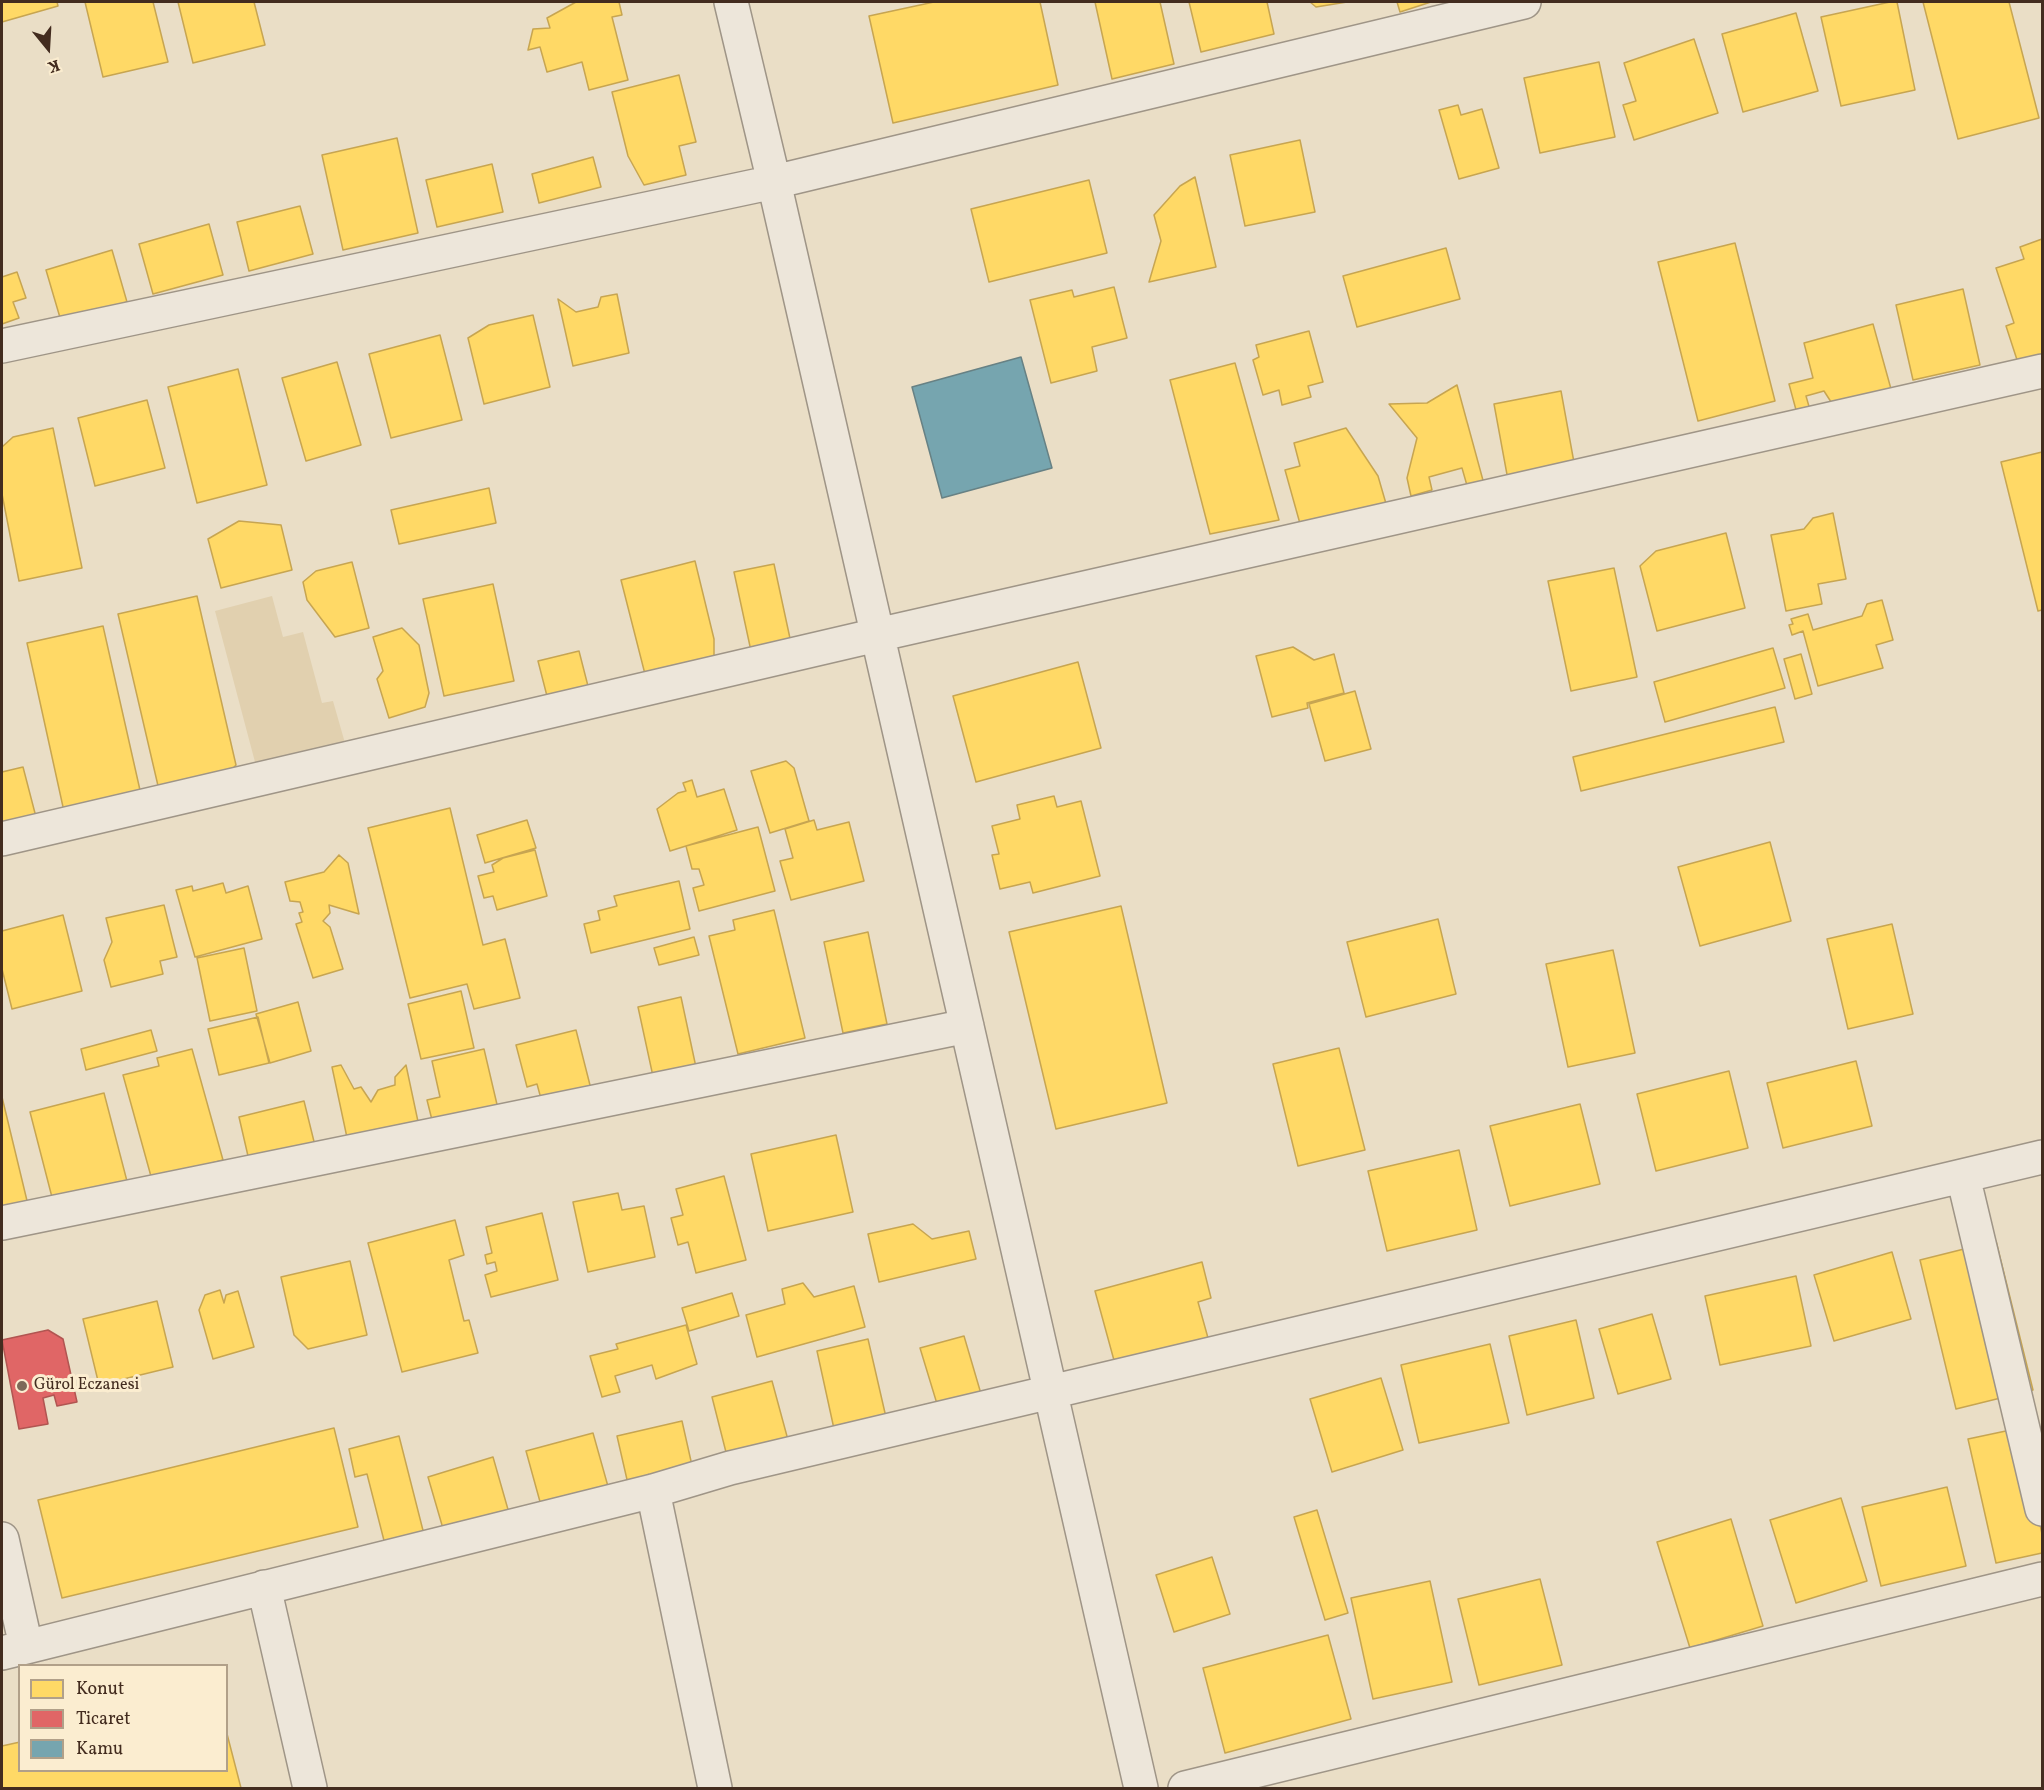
<!DOCTYPE html>
<html>
<head>
<meta charset="utf-8">
<style>
	body { margin:0 }
	#map { position:relative; width:2044px; height:1790px; overflow:hidden; background:#eadec6; font-family:Vollkorn,serif }
	canvas { display:block }
	.frame { position:absolute; inset:0; border:3px solid #432c1f; pointer-events:none }
	.legend { position:absolute; left:18px; top:1664px; width:210px; height:108px; box-sizing:border-box; background:#fbedd0; border:2px solid #b1a089; margin:0; padding:8px 10px; list-style:none; font-size:18px; color:#432c1f }
	.legend li { display:flex; align-items:center; gap:12px; height:30px }
	.legend b { width:30px; border:2px solid #b1a089 }
	.north { position:absolute; left:18px; top:18px; width:60px; height:60px; -webkit-text-stroke:4px #fbedd0; paint-order:stroke; rotate:162deg; font-size:16px; font-weight:700; line-height:24px; text-align:center; color:#432c1f }
	.north::after { content:''; display:block; margin:auto; width:21px; height:27px; background:#432c1f; clip-path:polygon(50% 0,100% 100%,50% 72%,0 100%) }
</style>
</head>
<body>
<div id="map">
<canvas width="2044" height="1790"></canvas>
<div class="frame"></div>
<ul class="legend">
<li><b style="height:16px;background:#ffd966"></b>Konut</li>
<li><b style="height:16px;background:#e06666"></b>Ticaret</li>
<li><b style="height:16px;background:#76a5af"></b>Kamu</li>
</ul>
<div class="north">K</div>
</div>
<script>
const c = document.querySelector('canvas').getContext('2d');
c.lineJoin = 'round';
function fill(path, color) { c.fillStyle = color; c.fill(path, 'evenodd'); }
const toPath = rows => new Path2D(rows.map(r => 'M' + r).join(''));
function stroke(path, color, width, dash) { c.strokeStyle = color; c.lineWidth = width; c.lineCap = dash ? 'butt' : 'round'; c.setLineDash(dash || []); c.stroke(path); }
function write(font, color, halo, rows, align = 'center') {
  c.font = font + ' Vollkorn,serif'; c.lineWidth = 6; c.setLineDash([]); c.textBaseline = 'middle'; c.strokeStyle = halo; c.fillStyle = color; for (const [text, x, y, turn = 0] of rows) {
    c.save(); c.translate(x, y); c.rotate((+turn || 0) * Math.PI / 180); c.textAlign = isNaN(turn) ? turn : align; if (halo) c.strokeText(text, 0, 0); c.fillText(text, 0, 0); c.restore();
  }
}
const green = toPath([
	[272,596,283,637,303,632,322,703,333,701,347,750,248,765,255,762,215,611]
]);
const homes = toPath([
	[2,2,57,2,58,6,2,22,2,2],
	[85,2,153,2,168,62,103,77,85,2],
	[178,2,254,2,265,45,193,63,178,2],
	[576,2,619,2,622,15,612,17,628,80,589,90,582,62,547,72,540,47,528,50,533,29,550,28,547,18,576,2],
	[934,2,1040,2,1058,85,893,123,869,16,934,2],
	[1095,2,1160,2,1174,64,1112,79,1095,2],
	[1189,2,1267,2,1274,34,1201,52,1189,2],
	[1310,2,1347,2,1316,7,1310,2],
	[1397,2,1431,2,1400,12,1397,2],
	[1890,2,1897,2,1915,90,1841,106,1821,17,1890,2],
	[1923,2,2009,2,2039,118,1958,139,1923,2],
	[1796,13,1818,91,1743,112,1722,34,1796,13],
	[1694,39,1718,113,1634,140,1623,105,1636,101,1624,63,1694,39],
	[1599,62,1615,137,1540,153,1524,78,1599,62],
	[679,75,696,142,679,146,686,175,644,185,628,156,612,92,679,75],
	[1458,105,1461,115,1482,109,1499,168,1459,179,1439,110,1458,105],
	[397,138,418,233,343,250,322,155,397,138],
	[1300,140,1315,212,1245,226,1230,155,1300,140],
	[593,157,601,187,539,203,532,174,593,157],
	[492,164,503,212,437,227,426,180,492,164],
	[1195,177,1216,267,1149,282,1161,241,1154,215,1180,186,1195,177],
	[1089,180,1107,253,989,282,971,209,1089,180],
	[300,206,313,254,249,271,237,222,300,206],
	[209,224,223,275,153,294,139,244,209,224],
	[2042,239,2042,359,2019,366,2006,326,2014,323,1996,268,2024,259,2020,247,2042,239],
	[1735,243,1775,401,1698,421,1658,262,1735,243],
	[1446,248,1460,299,1357,327,1343,276,1446,248],
	[112,250,127,302,61,321,46,270,112,250],
	[17,272,26,298,13,302,19,318,2,324,2,277,17,272],
	[1114,287,1127,338,1092,347,1097,371,1051,383,1030,300,1072,290,1074,297,1114,287],
	[1963,289,1980,365,1913,380,1896,305,1963,289],
	[617,294,629,353,573,366,558,299,576,312,598,307,601,297,617,294],
	[533,315,550,387,484,404,468,338,489,325,533,315],
	[1873,324,1891,389,1833,405,1824,391,1806,396,1812,417,1799,421,1789,384,1813,378,1804,343,1873,324],
	[1309,331,1323,382,1308,386,1311,397,1282,405,1279,390,1263,395,1253,360,1259,357,1256,345,1309,331],
	[440,335,462,420,391,438,369,354,440,335],
	[337,362,361,445,306,461,282,378,337,362],
	[1235,363,1279,520,1210,534,1170,380,1235,363],
	[238,369,267,485,197,503,168,387,238,369],
	[1457,385,1484,484,1468,489,1462,468,1429,477,1432,490,1411,496,1407,478,1417,438,1389,404,1427,403,1457,385],
	[1561,391,1575,468,1508,480,1494,404,1561,391],
	[147,400,165,468,95,486,78,418,147,400],
	[53,428,82,568,19,581,2,494,2,447,13,437,53,428],
	[1346,428,1378,476,1389,514,1304,538,1285,470,1300,466,1294,443,1346,428],
	[2042,452,2042,610,2038,611,2001,462,2042,452],
	[489,488,496,523,399,544,391,510,489,488],
	[1833,513,1846,579,1818,584,1822,604,1786,611,1771,535,1804,529,1813,518,1833,513],
	[239,521,281,525,292,570,221,588,208,539,239,521],
	[1726,533,1745,608,1657,631,1640,566,1656,551,1726,533],
	[695,561,714,639,714,665,647,682,621,580,695,561],
	[352,562,369,628,335,637,307,600,303,582,316,571,352,562],
	[774,564,791,643,751,651,734,572,774,564],
	[1614,568,1637,677,1571,691,1548,581,1614,568],
	[493,584,514,681,444,696,423,599,493,584],
	[197,596,236,765,229,773,159,790,118,614,197,596],
	[1882,600,1893,640,1876,645,1883,668,1818,686,1803,631,1792,635,1789,625,1793,624,1791,619,1808,614,1813,630,1862,616,1867,604,1882,600],
	[103,626,142,799,65,816,27,643,103,626],
	[402,628,419,645,429,693,425,707,389,718,377,679,383,671,373,637,402,628],
	[1293,647,1314,660,1334,654,1344,693,1307,703,1308,708,1272,717,1256,656,1293,647],
	[1773,648,1785,688,1665,722,1654,682,1773,648],
	[579,651,589,690,548,700,538,661,579,651],
	[1801,654,1812,694,1795,699,1784,659,1801,654],
	[1078,662,1101,748,976,782,953,696,1078,662],
	[1355,691,1371,749,1325,761,1309,704,1355,691],
	[1775,707,1784,742,1581,791,1573,757,1775,707],
	[786,761,794,768,809,821,770,833,751,771,786,761],
	[23,767,36,817,2,826,2,772,23,767],
	[692,780,697,797,724,789,737,830,670,851,657,809,678,793,686,791,683,783,692,780],
	[1054,796,1057,807,1081,801,1100,876,1033,893,1030,882,1000,889,992,855,999,854,992,826,1020,819,1017,805,1054,796],
	[450,808,483,945,505,939,520,998,474,1009,467,984,410,998,368,828,450,808],
	[527,820,536,848,485,863,477,835,527,820],
	[814,820,817,830,849,822,864,881,791,900,780,861,793,858,785,829,814,820],
	[758,827,775,891,699,911,693,888,704,885,699,869,692,869,686,846,758,827],
	[1770,842,1791,921,1700,946,1678,867,1770,842],
	[535,850,547,896,497,910,493,896,484,898,478,876,494,872,492,865,503,858,535,850],
	[339,855,348,863,359,914,329,905,330,913,323,921,330,927,343,969,313,978,296,924,302,922,299,913,303,912,300,902,290,901,285,882,324,872,339,855],
	[679,881,690,929,591,953,584,924,600,920,598,911,617,906,614,896,679,881],
	[223,883,226,893,248,886,262,939,195,957,176,890,192,886,193,891,223,883],
	[164,905,177,957,160,961,163,974,111,987,104,960,112,942,106,918,164,905],
	[1121,906,1167,1103,1056,1129,1009,932,1121,906],
	[774,910,805,1038,738,1054,709,936,735,930,733,920,774,910],
	[63,915,82,991,12,1009,2,969,2,931,63,915],
	[1438,919,1456,994,1366,1017,1347,942,1438,919],
	[1892,924,1913,1014,1848,1029,1827,939,1892,924],
	[868,932,887,1024,843,1033,824,942,868,932],
	[694,937,699,955,659,965,654,948,694,937],
	[244,948,257,1011,210,1021,197,958,244,948],
	[1613,950,1635,1053,1568,1067,1546,964,1613,950],
	[461,991,474,1048,421,1059,408,1004,461,991],
	[681,997,697,1072,654,1081,638,1007,681,997],
	[298,1002,311,1051,270,1063,256,1014,298,1002],
	[258,1017,269,1063,219,1075,208,1029,258,1017],
	[151,1030,157,1051,86,1070,81,1049,151,1030],
	[576,1030,592,1093,543,1106,537,1084,527,1087,516,1045,576,1030],
	[1339,1048,1365,1150,1298,1166,1273,1064,1339,1048],
	[192,1049,223,1160,152,1180,123,1075,159,1066,157,1058,192,1049],
	[484,1049,499,1113,434,1128,427,1100,440,1097,432,1061,484,1049],
	[1856,1061,1872,1126,1783,1148,1767,1083,1856,1061],
	[341,1065,354,1089,361,1087,371,1102,378,1090,395,1085,395,1077,406,1065,420,1131,349,1147,332,1067,341,1065],
	[1729,1071,1748,1148,1656,1171,1637,1094,1729,1071],
	[104,1093,128,1185,54,1205,30,1112,104,1093],
	[2,1097,29,1209,2,1216,2,1097],
	[304,1101,321,1170,251,1169,239,1117,304,1101],
	[1580,1104,1600,1184,1510,1206,1490,1126,1580,1104],
	[836,1135,853,1212,768,1231,751,1154,836,1135],
	[1459,1150,1477,1230,1387,1251,1368,1171,1459,1150],
	[724,1176,746,1260,696,1273,688,1242,678,1245,671,1218,683,1215,676,1189,724,1176],
	[618,1193,622,1210,644,1206,655,1257,588,1272,573,1202,618,1193],
	[542,1213,558,1280,491,1297,485,1275,497,1271,495,1262,487,1264,485,1255,492,1253,486,1227,542,1213],
	[455,1220,464,1255,449,1260,464,1321,469,1320,478,1353,402,1372,368,1243,455,1220],
	[913,1224,932,1239,969,1231,976,1259,879,1282,868,1234,913,1224],
	[1996,1241,2033,1390,1956,1409,1920,1260,1996,1241],
	[1892,1252,1911,1319,1834,1341,1814,1275,1892,1252],
	[350,1261,367,1335,308,1349,294,1335,281,1277,350,1261],
	[1202,1262,1211,1298,1198,1302,1208,1338,1115,1364,1095,1291,1202,1262],
	[1796,1276,1811,1346,1720,1365,1705,1296,1796,1276],
	[803,1283,814,1297,854,1286,865,1327,757,1357,746,1315,785,1304,782,1289,803,1283],
	[220,1290,224,1303,226,1295,238,1291,254,1347,213,1359,199,1310,205,1295,220,1290],
	[732,1293,739,1316,689,1331,682,1308,732,1293],
	[157,1301,173,1367,99,1385,83,1319,157,1301],
	[1652,1314,1671,1379,1618,1394,1599,1329,1652,1314],
	[1576,1320,1594,1398,1527,1415,1509,1336,1576,1320],
	[686,1325,697,1364,656,1379,652,1365,615,1376,620,1392,602,1397,590,1356,618,1349,616,1344,686,1325],
	[964,1336,984,1404,941,1417,920,1348,964,1336],
	[868,1339,888,1426,836,1438,817,1351,868,1339],
	[1490,1344,1509,1423,1419,1443,1401,1365,1490,1344],
	[1381,1378,1403,1450,1332,1472,1310,1399,1381,1378],
	[772,1381,791,1451,730,1468,712,1397,772,1381],
	[682,1421,693,1470,628,1484,617,1436,682,1421],
	[334,1428,358,1527,62,1598,38,1500,334,1428],
	[2020,1428,2042,1534,2042,1553,1996,1563,1968,1439,2020,1428],
	[593,1433,609,1490,542,1509,526,1451,593,1433],
	[399,1436,430,1558,391,1568,367,1474,355,1477,349,1449,399,1436],
	[493,1457,509,1513,444,1532,428,1477,493,1457],
	[1947,1487,1966,1566,1881,1586,1862,1507,1947,1487],
	[1841,1498,1867,1581,1796,1603,1770,1520,1841,1498],
	[1317,1510,1348,1613,1325,1620,1294,1517,1317,1510],
	[1731,1519,1763,1626,1690,1648,1657,1542,1731,1519],
	[1212,1557,1230,1614,1174,1632,1156,1575,1212,1557],
	[1540,1579,1562,1665,1479,1685,1458,1599,1540,1579],
	[1430,1581,1452,1682,1373,1699,1351,1598,1430,1581],
	[1328,1635,1351,1719,1225,1753,1203,1668,1328,1635],
	[226,1730,241,1788,2,1788,2,1746,20,1742,20,1770,226,1770,226,1730]
]);
const shops = toPath([
	[48,1330,63,1339,77,1402,57,1406,54,1395,43,1398,48,1424,19,1429,2,1340,48,1330]
]);
const public = toPath([
	[1021,357,1052,468,942,498,912,387,1021,357]
]);
const minor = toPath([
	[731,2,774,182,1141,1788],
	[2,346,774,182,1524,2],
	[2,839,877,635,2042,371],
	[1963,1176,2042,1509],
	[2,1223,967,1026],
	[653,1491,715,1788],
	[2,1539,26,1646],
	[264,1587,310,1788],
	[2,1653,653,1491,730,1468,2042,1157],
	[1185,1788,2042,1579]
]);
const markers = [
	[22,1386,6,"#7d6a59"]
];
const poiNames = [
	["Gürol Eczanesi",34,1386]
];
fill(green, '#e1d0af');
fill(homes, '#ffd966');
stroke(homes, '#c7a551', 1.5);
fill(shops, '#e06666');
stroke(shops, '#b15551', 1.5);
fill(public, '#76a5af');
stroke(public, '#678184', 1.5);
stroke(minor, '#9f9587', 36);
stroke(minor, '#ede6da', 33);
for (const [x, y, r, color] of markers) { const dot = new Path2D(); dot.arc(x, y, r, 0, 2 * Math.PI); c.fillStyle = color; c.fill(dot); stroke(dot, '#fbedd0', 2); }
write('16px', '#432c1f', '#fbedd0', poiNames, 'left');
</script>
</body>
</html>
